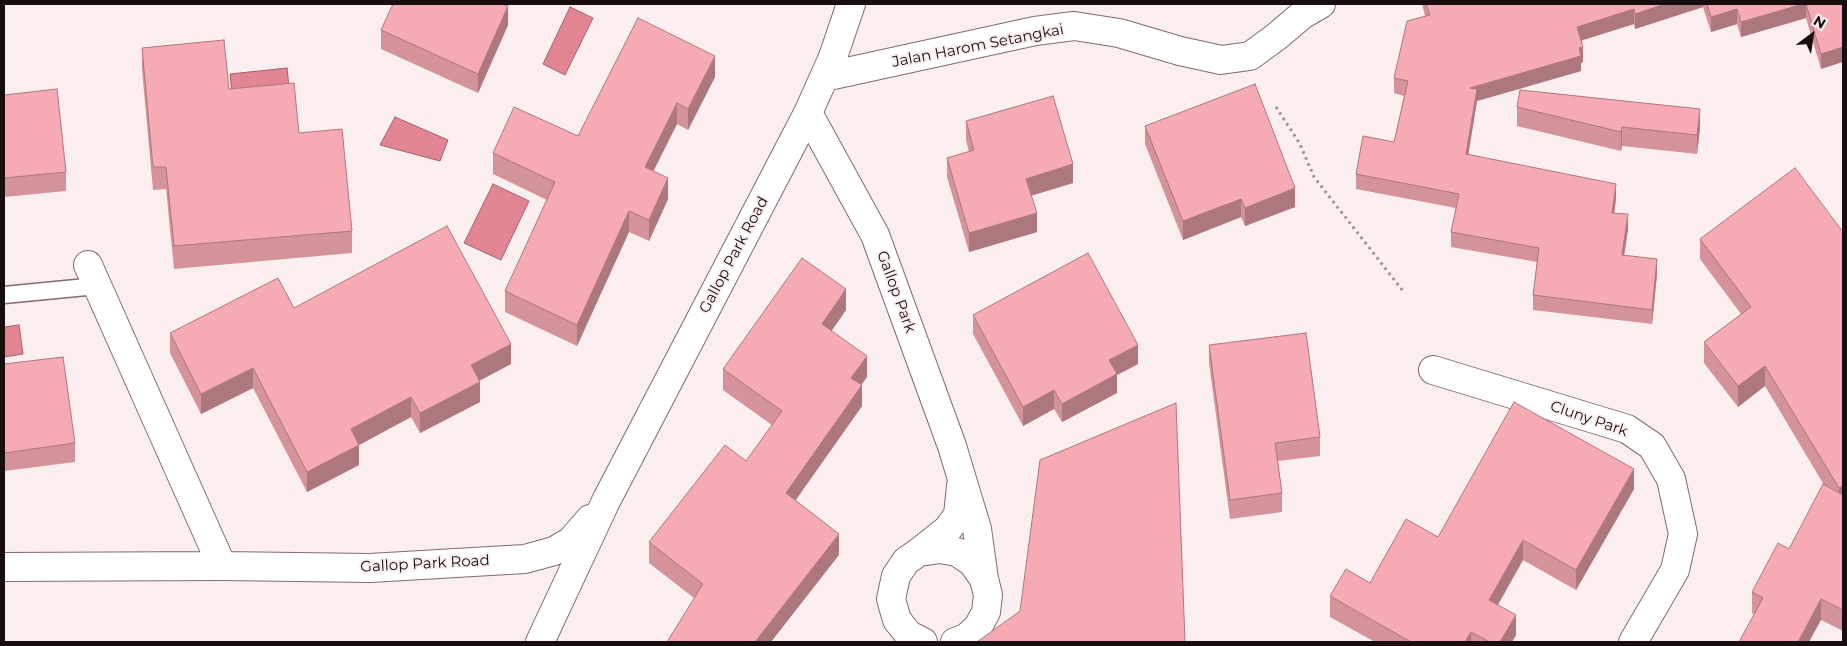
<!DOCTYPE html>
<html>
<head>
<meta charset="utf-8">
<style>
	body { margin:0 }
	#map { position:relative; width:1847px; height:646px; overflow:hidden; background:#fbeeef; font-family:Montserrat,sans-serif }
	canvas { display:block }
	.frame { position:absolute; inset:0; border:5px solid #190e0f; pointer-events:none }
	.north { position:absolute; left:1787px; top:10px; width:50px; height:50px; -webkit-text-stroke:4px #fbeeef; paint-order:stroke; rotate:31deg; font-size:14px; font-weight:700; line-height:20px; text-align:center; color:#190e0f }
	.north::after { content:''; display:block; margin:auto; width:18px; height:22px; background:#190e0f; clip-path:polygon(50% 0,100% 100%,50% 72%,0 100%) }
</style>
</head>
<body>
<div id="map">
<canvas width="1847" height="646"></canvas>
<div class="frame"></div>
<div class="north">N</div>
</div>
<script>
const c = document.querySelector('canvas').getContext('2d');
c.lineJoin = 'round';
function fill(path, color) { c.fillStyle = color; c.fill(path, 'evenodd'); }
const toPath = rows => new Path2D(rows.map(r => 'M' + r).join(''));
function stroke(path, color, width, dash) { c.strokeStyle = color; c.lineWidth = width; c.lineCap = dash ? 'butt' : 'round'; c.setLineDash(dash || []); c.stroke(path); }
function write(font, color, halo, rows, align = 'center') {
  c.font = font + ' Montserrat,sans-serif'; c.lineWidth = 4; c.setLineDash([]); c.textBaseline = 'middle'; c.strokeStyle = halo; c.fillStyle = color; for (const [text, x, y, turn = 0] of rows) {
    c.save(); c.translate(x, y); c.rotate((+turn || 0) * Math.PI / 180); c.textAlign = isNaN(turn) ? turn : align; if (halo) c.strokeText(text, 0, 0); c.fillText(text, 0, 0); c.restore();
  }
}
const water = toPath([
	[570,7,593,18,565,75,543,64,570,7],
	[287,68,290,96,233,102,230,74,287,68],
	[395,117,448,140,440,161,380,145,395,117],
	[493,184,529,201,501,260,464,243,493,184],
	[19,325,23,354,4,357,4,327,19,325]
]);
const path = toPath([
	[1276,107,1300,144,1314,177,1403,291]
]);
const service = toPath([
	[4,295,97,286]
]);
const minor = toPath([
	[824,77,1035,31,1074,26,1119,33,1180,51,1221,60,1250,56,1276,37,1302,15,1321,4],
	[808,113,875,235,952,446,977,529,984,579],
	[88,265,222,566],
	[1433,370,1627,429,1652,446,1671,479,1683,534,1675,570,1633,642],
	[919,552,948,529,958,515,961,486],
	[4,567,222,566,370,568,525,559,554,551,571,541,590,519],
	[540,642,606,501,808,113,833,57,851,4],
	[923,642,909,635,897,620,891,599,896,576,906,561,919,552,940,549,957,552,972,562,984,579,988,595,986,612,978,627,966,638,955,642]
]);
const wall = toPath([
	[1422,4,1843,4,1821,69,1806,18,1741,37,1737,24,1711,32,1703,7,1635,29,1634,24,1581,40,1583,62,1581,63,1581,71,1477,101,1468,154,1616,199,1614,213,1628,229,1624,255,1657,274,1652,324,1533,310,1533,295,1537,262,1451,247,1451,232,1456,208,1356,189,1356,174,1394,142,1404,96,1394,93,1394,78,1425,16],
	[508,25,478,93,381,49,381,30],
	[142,48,299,133,352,231,352,253,174,269,166,189,153,190,142,70],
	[715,77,688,130,677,124,653,171,668,199,649,241,629,232,577,346,505,312,505,291,547,200,493,174,493,153,578,136],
	[4,95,66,172,66,191,4,197],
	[1517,107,1700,128,1697,154,1622,146,1621,151,1517,126],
	[966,121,1073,183,1031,196,1037,232,969,252,947,177,947,158,969,152,966,140],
	[1145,126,1295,207,1245,226,1241,217,1183,240,1145,144],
	[1843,232,1843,631,1821,620,1754,614,1752,613,1752,592,1789,549,1824,485,1765,386,1738,407,1704,363,1704,342,1741,314,1700,259,1700,239],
	[846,310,831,331,867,377,861,385,862,406,795,500,839,555,694,598,649,563,649,542,746,461,772,425,723,390,723,369],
	[973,315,1138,364,1117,375,1117,393,1062,422,1054,409,1023,426,973,334],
	[170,333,511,364,479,381,480,402,420,433,411,417,359,445,359,465,307,492,253,388,201,414,170,353],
	[1209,345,1320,437,1320,456,1278,461,1282,493,1282,512,1230,519,1209,363],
	[4,364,75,443,75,462,4,471],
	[1634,489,1576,590,1523,560,1498,605,1516,635,1512,642,1375,642,1330,617,1330,596,1370,583,1438,537]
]);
const shadedWall = toPath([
	[1665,4,1703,4,1703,7,1635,29,1635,14],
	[1803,4,1806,4,1806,18,1741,37,1741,22],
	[508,6,508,25,478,93,478,74],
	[1634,9,1634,24,1577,42,1577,27],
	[1737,9,1737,24,1711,32,1711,17],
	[1583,47,1583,62,1581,63,1581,71,1477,101,1466,169,1466,154,1470,88],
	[1843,47,1843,62,1821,69,1821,54],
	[715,56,715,77,688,130,688,109],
	[677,103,677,124,645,188,645,167],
	[1700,109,1700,128,1697,154,1697,135],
	[1622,127,1622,146,1621,151,1621,132],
	[1073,164,1073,183,1026,197,1026,179],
	[668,178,668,199,649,241,649,220],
	[1616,184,1616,199,1612,228,1612,213],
	[1295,188,1295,207,1245,226,1245,208],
	[1241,199,1241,217,1183,240,1183,221],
	[629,211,629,232,577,346,577,325],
	[1037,213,1037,232,969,252,969,233],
	[1628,214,1628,229,1622,270,1622,255],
	[1657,259,1657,274,1652,324,1652,310],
	[846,289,846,310,822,345,822,324],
	[511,344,511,364,471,385,471,365],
	[1138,345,1138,364,1117,375,1117,393,1062,422,1062,404,1109,360],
	[867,356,867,377,851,399,851,378],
	[1765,366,1765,386,1738,407,1738,386],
	[253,368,253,388,201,414,201,394],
	[480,382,480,402,420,433,420,413],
	[862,385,862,406,786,514,786,493],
	[1054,390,1054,409,1023,426,1023,407],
	[411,397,411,417,359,445,359,465,307,492,307,472,351,429],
	[1634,469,1634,489,1576,590,1576,570],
	[1843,486,1843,506,1839,509,1839,488],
	[839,534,839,555,771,642,755,642],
	[1523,540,1523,560,1489,620,1489,600],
	[1821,599,1821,620,1809,642,1798,642],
	[1516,615,1516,635,1512,642,1500,642],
	[1471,632,1471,642,1465,642]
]);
const building = toPath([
	[393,4,502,4,508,6,478,74,381,30,393,4],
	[1426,4,1665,4,1635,14,1634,9,1577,27,1583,47,1579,48,1581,56,1470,88,1477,89,1466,154,1616,184,1612,213,1628,214,1622,255,1657,259,1652,310,1533,295,1539,248,1451,232,1459,194,1356,174,1363,136,1394,142,1408,81,1394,78,1407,21,1430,15,1426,4],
	[1707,4,1803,4,1741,22,1737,9,1711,17,1707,4],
	[1806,4,1843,4,1843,47,1821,54,1806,4],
	[638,18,715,56,688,109,677,103,645,167,668,178,649,220,629,211,577,325,505,291,555,182,493,153,514,107,578,136,638,18],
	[224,40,229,89,294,83,299,133,342,129,352,231,174,246,166,167,153,167,142,48,224,40],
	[1255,84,1295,188,1245,208,1241,199,1183,221,1145,126,1255,84],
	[57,89,66,172,4,178,4,95,57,89],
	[1520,90,1700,109,1697,135,1622,127,1621,132,1517,107,1520,90],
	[1053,96,1073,164,1026,179,1037,213,969,233,947,158,974,150,966,121,1053,96],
	[1795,168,1843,232,1843,486,1839,488,1765,366,1738,386,1704,342,1751,307,1700,239,1795,168],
	[447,226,511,344,471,365,480,382,420,413,411,397,351,429,359,445,307,472,253,368,201,394,170,333,278,278,294,308,447,226],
	[1088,253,1138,345,1109,360,1117,374,1062,404,1054,390,1023,407,973,315,1088,253],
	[802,258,846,289,822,324,867,356,851,378,862,385,786,493,839,534,755,642,667,642,703,584,649,542,725,445,746,461,782,411,723,369,802,258],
	[1306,333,1320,437,1275,443,1282,493,1230,500,1209,345,1306,333],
	[63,357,75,443,4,453,4,364,63,357],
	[1514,402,1634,469,1576,570,1523,540,1489,600,1516,615,1500,642,1490,642,1471,632,1465,642,1411,642,1330,596,1346,569,1370,583,1406,519,1438,537,1514,402],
	[1176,403,1185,642,977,642,1020,611,1040,460,1176,403],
	[1823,484,1843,495,1843,610,1821,599,1798,642,1739,642,1763,598,1752,592,1778,543,1789,549,1823,484]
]);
const streetNames = [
	["Jalan Harom Setangkai",978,46,-11],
	["Gallop Park Road",734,255,-62],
	["Gallop Park",896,292,70],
	["Cluny Park",1589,419,19],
	["Gallop Park Road",425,564,-3]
];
fill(water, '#e18592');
stroke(water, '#a5616b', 1);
stroke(service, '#86696c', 19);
stroke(minor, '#86696c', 30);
stroke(path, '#9b8f90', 3, [2.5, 4]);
stroke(service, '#fff', 16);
stroke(minor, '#fff', 28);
fill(wall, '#d4929a');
fill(shadedWall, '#ac777d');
fill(building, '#f6aab3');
stroke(building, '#ac777d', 1);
write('15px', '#190e0f', '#fbeeef', streetNames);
</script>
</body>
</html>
